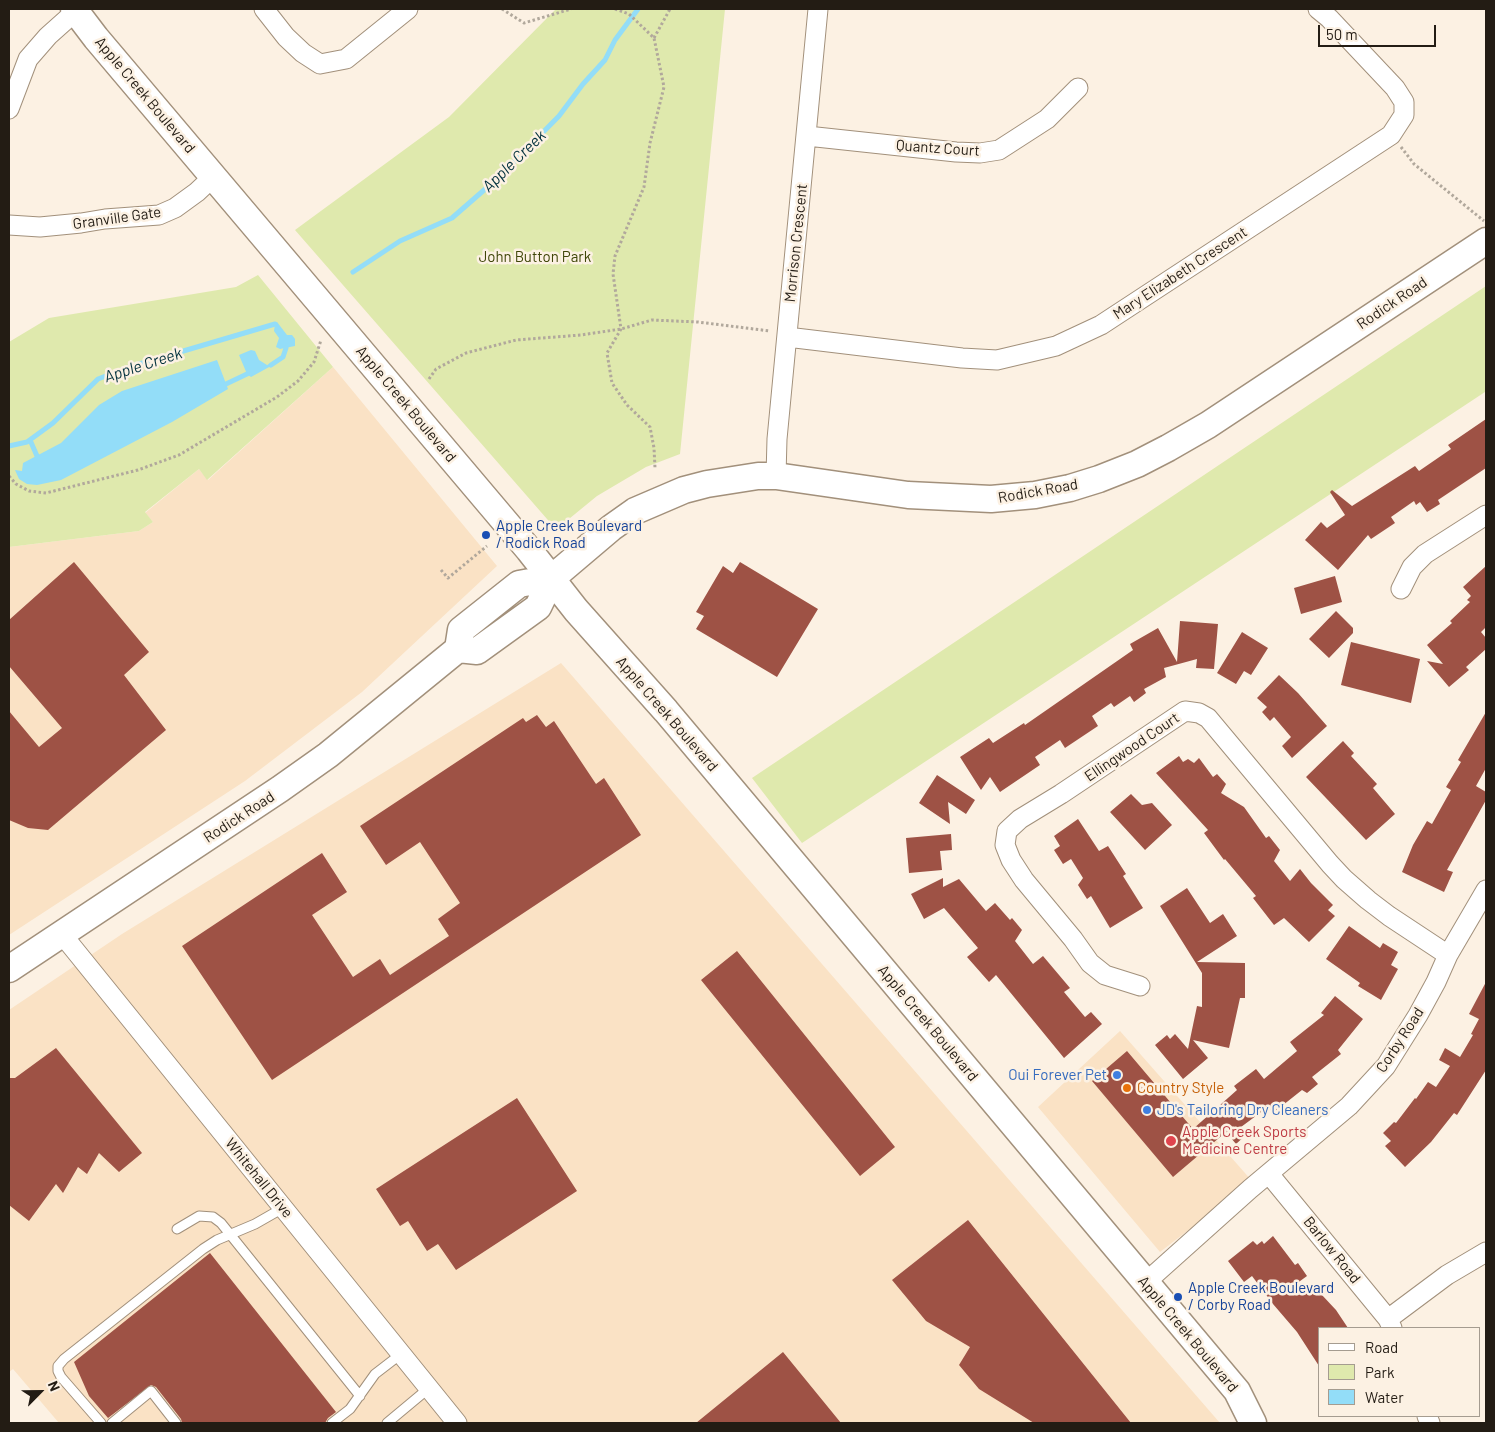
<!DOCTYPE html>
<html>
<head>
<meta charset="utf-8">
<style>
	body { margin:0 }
	#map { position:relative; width:1495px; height:1432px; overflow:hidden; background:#fcf1e3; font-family:Barlow,sans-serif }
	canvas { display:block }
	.frame { position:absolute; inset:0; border:10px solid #231c14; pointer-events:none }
	.legend { position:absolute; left:1318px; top:1327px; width:162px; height:90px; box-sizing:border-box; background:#fcf1e3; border:1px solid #a59c90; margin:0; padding:6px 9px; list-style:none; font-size:15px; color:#231c14 }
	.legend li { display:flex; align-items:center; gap:10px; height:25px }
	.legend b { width:25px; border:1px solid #a59c90 }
	.north { position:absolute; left:15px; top:1367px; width:50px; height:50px; -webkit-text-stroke:4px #fcf1e3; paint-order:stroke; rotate:67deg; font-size:14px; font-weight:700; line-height:20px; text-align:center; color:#231c14 }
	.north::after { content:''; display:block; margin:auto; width:18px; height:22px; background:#231c14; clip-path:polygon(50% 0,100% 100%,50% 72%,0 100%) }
	.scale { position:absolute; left:1318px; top:25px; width:118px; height:22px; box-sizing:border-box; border:2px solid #231c14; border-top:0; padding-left:6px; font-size:15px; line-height:18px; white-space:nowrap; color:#231c14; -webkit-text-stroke:4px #fcf1e3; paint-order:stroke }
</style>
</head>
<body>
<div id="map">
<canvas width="1495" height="1432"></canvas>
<div class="frame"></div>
<ul class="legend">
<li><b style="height:6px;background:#fff"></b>Road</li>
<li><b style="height:14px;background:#dfe9ad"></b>Park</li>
<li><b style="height:14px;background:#93ddf8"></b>Water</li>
</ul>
<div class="north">N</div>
<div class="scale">50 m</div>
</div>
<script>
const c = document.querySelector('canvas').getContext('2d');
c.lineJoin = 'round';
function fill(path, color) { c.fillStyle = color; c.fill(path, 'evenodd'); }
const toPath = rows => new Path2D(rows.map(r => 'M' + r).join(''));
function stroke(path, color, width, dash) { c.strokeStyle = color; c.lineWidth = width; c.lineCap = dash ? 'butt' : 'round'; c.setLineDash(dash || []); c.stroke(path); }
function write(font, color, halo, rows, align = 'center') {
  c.font = font + ' Barlow,sans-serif'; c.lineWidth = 5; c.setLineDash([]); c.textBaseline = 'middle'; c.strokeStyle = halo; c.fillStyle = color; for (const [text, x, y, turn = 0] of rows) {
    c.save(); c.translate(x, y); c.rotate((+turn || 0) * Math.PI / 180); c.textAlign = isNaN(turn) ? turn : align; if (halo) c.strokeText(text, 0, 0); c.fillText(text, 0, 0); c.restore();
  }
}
const built = toPath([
	[333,367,497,566,362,692,245,781,9,935,9,547,139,531,153,522,145,513,199,469,208,480],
	[561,663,1220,1423,59,1423,13,1369,9,1372,9,1010,122,934],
	[1120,1031,1252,1181,1160,1252,1038,1107]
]);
const green = toPath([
	[556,9,725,9,680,454,646,467,597,496,564,523,554,527,295,230,449,117],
	[258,275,333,367,207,480,199,469,145,512,153,522,139,531,9,547,9,342,49,318,236,287],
	[1486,286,1486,391,1485,392,802,843,752,778]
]);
const water = toPath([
	[277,322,287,335,292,335,295,339,295,346,280,349,276,347,279,338,274,331,275,324],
	[251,350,255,351,259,360,267,365,272,363,271,366,251,377,247,374,239,355],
	[217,360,228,389,172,422,61,480,37,485,27,484,19,479,15,470,22,471,23,463,61,443,99,405,122,391]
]);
const stream = toPath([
	[353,272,400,241,452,218,499,177,559,116,583,84,605,60,615,40,638,9],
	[271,365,283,357,286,348],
	[226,384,247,374],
	[30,440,37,456],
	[9,446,27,442,53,423,98,379,129,367,275,324]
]);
const building = toPath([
	[1486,419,1486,468,1438,500,1440,504,1427,512,1420,502,1416,505,1414,501,1391,517,1395,523,1371,539,1368,535,1338,570,1305,540,1321,522,1327,528,1345,515,1330,492,1332,490,1352,506,1415,466,1419,471,1451,449,1448,445],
	[74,562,149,652,124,675,166,730,48,830,28,828,9,820,9,711,39,747,62,728,9,666,9,620],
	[740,562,818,609,777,677,696,629,704,616,696,612,723,566,733,573],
	[1486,566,1486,627,1481,632,1486,638,1486,649,1466,667,1469,670,1449,687,1427,661,1443,664,1427,645,1452,623,1450,621,1470,602,1467,600,1471,596,1463,587],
	[1335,576,1342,602,1301,614,1294,588],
	[1336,611,1353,628,1353,633,1329,658,1309,639],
	[1180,621,1218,624,1214,669,1196,668,1197,659,1164,668,1166,677,1144,689,1146,693,1134,702,1130,696,1114,707,1111,703,1092,716,1098,726,1065,748,1060,740,1035,757,1040,765,1000,792,990,777,981,790,960,757,989,738,993,743,1024,723,1025,725,1133,650,1130,644,1158,628,1177,662],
	[1242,632,1268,648,1251,675,1244,671,1236,684,1217,673],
	[1351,642,1420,659,1411,703,1341,685],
	[1279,675,1298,693,1327,726,1292,758,1282,746,1291,737,1274,717,1270,721,1262,712,1267,707,1257,698],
	[1486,712,1486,768,1476,786,1486,792,1486,800,1447,870,1453,872,1444,892,1402,872,1413,845,1427,821,1432,824,1451,790,1446,787,1461,762,1458,760],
	[537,715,546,727,554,721,596,784,604,778,641,835,272,1080,182,946,322,853,347,892,312,915,353,977,380,959,390,975,449,936,438,919,460,903,420,842,386,865,360,826,523,718,526,722],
	[1343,741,1354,753,1351,756,1377,784,1373,788,1395,814,1366,840,1306,777],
	[1179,756,1183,762,1188,759,1194,763,1199,758,1213,777,1217,774,1226,784,1221,793,1244,807,1266,838,1269,836,1280,850,1274,861,1290,881,1300,869,1311,883,1333,905,1328,910,1335,916,1309,942,1284,918,1274,925,1253,898,1256,896,1225,859,1224,860,1204,833,1208,830,1156,773],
	[937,775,975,800,966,814,948,802,950,824,919,803],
	[1131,794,1142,805,1152,803,1172,825,1145,850,1110,812],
	[1078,819,1099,851,1108,846,1126,874,1123,876,1143,908,1110,928,1091,896,1087,899,1078,885,1083,878,1071,859,1063,864,1054,850,1060,846,1054,836],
	[951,834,952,850,940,851,942,870,909,873,906,838],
	[943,878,943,887,959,879,986,911,995,903,1010,920,1012,918,1022,930,1015,941,1033,964,1043,956,1070,988,1064,992,1069,998,1085,1017,1091,1012,1102,1024,1064,1058,996,975,989,982,967,957,978,948,944,908,924,919,911,894],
	[1187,888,1210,923,1223,914,1237,936,1197,962,1245,963,1245,998,1240,998,1229,1048,1193,1040,1208,1058,1183,1079,1155,1045,1167,1035,1170,1039,1175,1034,1188,1049,1197,1006,1202,1007,1202,973,1160,906],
	[1349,926,1380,948,1383,943,1398,952,1391,965,1398,969,1381,1000,1358,986,1360,983,1326,959],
	[737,951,895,1147,860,1176,701,980],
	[1486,982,1486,1070,1457,1115,1454,1113,1431,1142,1405,1167,1385,1146,1391,1141,1383,1133,1394,1122,1396,1123,1415,1098,1416,1099,1428,1082,1436,1087,1450,1066,1439,1060,1445,1048,1460,1057,1473,1035,1471,1034,1479,1019,1469,1014],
	[1335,996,1363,1019,1338,1050,1341,1054,1312,1077,1318,1084,1307,1093,1302,1090,1273,1113,1268,1107,1241,1127,1247,1134,1236,1144,1226,1132,1173,1177,1092,1081,1127,1051,1193,1129,1237,1090,1234,1086,1256,1069,1264,1079,1297,1051,1290,1042,1324,1015,1321,1013],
	[56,1048,142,1153,119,1172,99,1153,87,1174,78,1167,63,1193,56,1184,29,1221,9,1205,9,1078,15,1078],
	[517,1098,577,1191,456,1270,438,1244,427,1251,408,1221,400,1226,376,1189],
	[968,1220,1131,1423,1034,1423,979,1389,959,1365,970,1347,926,1321,892,1280],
	[1273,1236,1295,1265,1298,1263,1307,1276,1285,1292,1321,1294,1336,1310,1348,1328,1319,1328,1319,1366,1297,1332,1273,1304,1252,1276,1244,1282,1228,1261,1253,1241,1257,1245,1262,1241,1264,1244],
	[210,1253,336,1412,328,1418,325,1423,182,1423,181,1419,156,1387,151,1385,108,1418,89,1396,74,1362],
	[783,1352,841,1423,696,1423]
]);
const path = toPath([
	[502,9,524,23,571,9],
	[615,9,629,14,654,38,664,87,650,143,644,187,615,256,613,274,621,329,607,353,612,383,627,405,650,427,654,448,655,468],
	[654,38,670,9],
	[1401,147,1414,164,1484,221],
	[429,379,436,369,466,353,516,340,581,335,621,329,652,320,698,322,770,331],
	[9,476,16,484,29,491,46,493,138,470,179,455,277,397,298,381,314,362,321,340],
	[441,570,448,578,487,546]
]);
const lane = toPath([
	[177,1229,199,1216,213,1217,221,1223,360,1396],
	[101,1423,61,1377,58,1371,58,1366,64,1359,203,1249,217,1240,255,1224,283,1208],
	[112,1423,151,1391,176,1423],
	[332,1423,350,1409,375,1374,401,1354],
	[387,1423,429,1388]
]);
const street = toPath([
	[264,9,286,37,303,53,320,64,346,59,408,9],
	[9,109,28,59,48,36,76,11],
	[807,136,956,152,980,153,999,150,1047,119,1078,88],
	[9,225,40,227,81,223,105,219,159,215,175,208,197,192,214,176],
	[787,337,962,358,997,360,1056,346,1101,325,1391,135,1404,115,1404,102,1395,88,1329,18,1318,9],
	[776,476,777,439,818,9],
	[1401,589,1412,567,1425,554,1486,515],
	[61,933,457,1423],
	[1140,986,1105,975,1090,963,1073,939,1024,880,1011,860,1005,845,1007,831,1020,819,1061,794,1185,711,1199,713,1208,718,1330,864,1344,879,1368,900,1389,916,1448,955],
	[1269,1174,1388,1319,1392,1328],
	[1145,1283,1250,1189,1349,1106,1386,1066,1418,1015,1436,982,1448,955,1486,890],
	[1388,1319,1447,1275,1486,1252],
	[1427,1416,1430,1423]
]);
const secondary = toPath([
	[74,9,96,38,529,550,576,610,666,711,1237,1391,1253,1423],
	[458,649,477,651,538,607,552,578,611,528,635,511,684,490,707,484,758,476,776,476,908,495,991,499,1035,495,1070,488,1099,479,1137,464,1168,448,1208,425,1486,241],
	[9,969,280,789,328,755,458,649,461,630,519,584,552,578]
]);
const markers = [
	[486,535,5,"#1a4fb4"],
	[1117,1075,5,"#3f7fe0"],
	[1127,1088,5,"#e8710a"],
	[1147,1110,5,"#3f7fe0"],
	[1171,1141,6,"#e0444e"],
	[1178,1297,5,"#1a4fb4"]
];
const streetNames = [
	["Apple Creek Boulevard",145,95,50],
	["Quantz Court",938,148,4],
	["Granville Gate",117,218,-8],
	["Morrison Crescent",796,243,-84],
	["Mary Elizabeth Crescent",1180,273,-33],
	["Rodick Road",1392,303,-34],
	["Apple Creek Boulevard",406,404,50],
	["Rodick Road",1038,491,-10],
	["Apple Creek Boulevard",667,714,49],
	["Ellingwood Court",1132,747,-34],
	["Rodick Road",239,817,-33],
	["Apple Creek Boulevard",928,1023,50],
	["Corby Road",1400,1040,-57],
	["Whitehall Drive",259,1178,51],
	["Barlow Road",1332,1250,51],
	["Apple Creek Boulevard",1188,1334,50]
];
const parkNames = [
	["John Button Park",535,257]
];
const transitNames = [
	["Apple Creek Boulevard",496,526],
	["/ Rodick Road",496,543],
	["Apple Creek Boulevard",1188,1288],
	["/ Corby Road",1188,1305]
];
const shopNames = [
	["Oui Forever Pet",1107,1075],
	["JD's Tailoring Dry Cleaners",1157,1110,"left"]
];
const foodNames = [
	["Country Style",1137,1088]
];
const healthNames = [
	["Apple Creek Sports",1182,1132],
	["Medicine Centre",1182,1149]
];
const waterNames = [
	["Apple Creek",514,161,-44],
	["Apple Creek",143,365,-18]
];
fill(built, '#fae2c5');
fill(green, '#dfe9ad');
fill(water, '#93ddf8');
stroke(stream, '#93ddf8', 5);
fill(building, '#9e5245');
stroke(lane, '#a2907b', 11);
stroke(street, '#a2907b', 21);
stroke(secondary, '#a2907b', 29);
stroke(path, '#b1a89c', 3, [2.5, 2.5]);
stroke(lane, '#fff', 9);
stroke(street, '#fff', 19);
stroke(secondary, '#fff', 26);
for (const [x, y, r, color] of markers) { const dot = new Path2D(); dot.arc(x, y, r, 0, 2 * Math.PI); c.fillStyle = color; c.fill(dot); stroke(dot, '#fcf1e3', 2); }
write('15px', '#231c14', '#fcf1e3', streetNames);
write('15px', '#3f4608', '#fcf1e3', parkNames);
write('15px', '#164399', '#fcf1e3', transitNames, 'left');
write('15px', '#366cbe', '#fcf1e3', shopNames, 'right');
write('15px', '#c56008', '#fcf1e3', foodNames, 'left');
write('15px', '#be3a42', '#fcf1e3', healthNames, 'left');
write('italic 16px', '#00303d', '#fcf1e3', waterNames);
</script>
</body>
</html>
